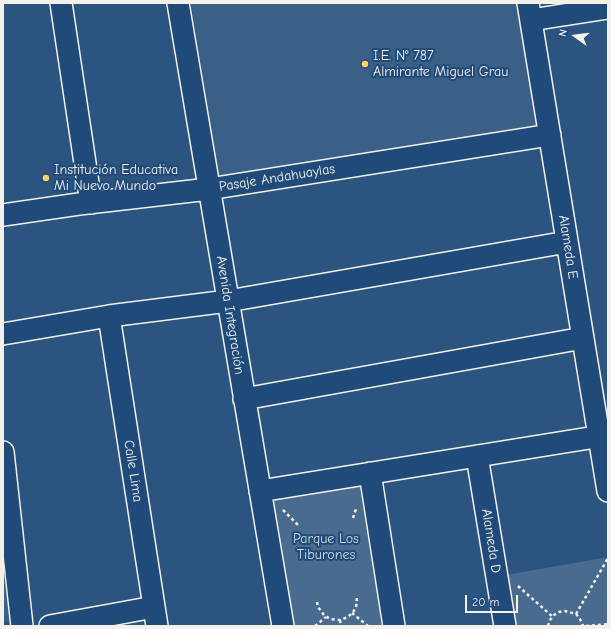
<!DOCTYPE html>
<html>
<head>
<meta charset="utf-8">
<style>
	body { margin:0 }
	#map { position:relative; width:611px; height:629px; overflow:hidden; background:#2c5481; font-family:"Comic Neue",sans-serif }
	canvas { display:block }
	.frame { position:absolute; inset:0; border:4px solid #f4f1e8; pointer-events:none }
	.north { position:absolute; left:555px; top:16px; width:40px; height:40px; -webkit-text-stroke:3px #1f4a7a; paint-order:stroke; rotate:284deg; font-size:11px; font-weight:700; line-height:16px; text-align:center; color:#f4f1e8 }
	.north::after { content:''; display:block; margin:auto; width:14px; height:18px; background:#f4f1e8; clip-path:polygon(50% 0,100% 100%,50% 72%,0 100%) }
	.scale { position:absolute; left:465px; top:595px; width:53px; height:18px; box-sizing:border-box; border:2px solid #f4f1e8; border-top:0; padding-left:5px; font-size:12px; line-height:14px; white-space:nowrap; color:#f4f1e8; -webkit-text-stroke:3px #1f4a7a; paint-order:stroke }
</style>
</head>
<body>
<div id="map">
<canvas width="611" height="629"></canvas>
<div class="frame"></div>
<div class="north">N</div>
<div class="scale">20 m</div>
</div>
<script>
const c = document.querySelector('canvas').getContext('2d');
c.lineJoin = 'round';
function fill(path, color) { c.fillStyle = color; c.fill(path, 'evenodd'); }
const toPath = rows => new Path2D(rows.map(r => 'M' + r).join(''));
function stroke(path, color, width, dash) { c.strokeStyle = color; c.lineWidth = width; c.lineCap = dash ? 'butt' : 'round'; c.setLineDash(dash || []); c.stroke(path); }
function write(font, color, halo, rows, align = 'center') {
  c.font = font + ' "Comic Neue",sans-serif'; c.lineWidth = 4; c.setLineDash([]); c.textBaseline = 'middle'; c.strokeStyle = halo; c.fillStyle = color; for (const [text, x, y, turn = 0] of rows) {
    c.save(); c.translate(x, y); c.rotate((+turn || 0) * Math.PI / 180); c.textAlign = isNaN(turn) ? turn : align; if (halo) c.strokeText(text, 0, 0); c.fillText(text, 0, 0); c.restore();
  }
}
const built = toPath([
	[191,3,518,3,540,125,219,178],
	[3,561,9,621,3,622]
]);
const green = toPath([
	[365,480,387,626,289,626,268,496],
	[608,557,608,626,514,626,506,575]
]);
const path = toPath([
	[283,510,299,526],
	[353,518,356,509],
	[518,586,553,617],
	[317,602,318,607,324,615,330,619,340,620,348,617,352,613,356,608,357,597],
	[352,613,368,626],
	[576,614,608,558],
	[340,620,341,626],
	[315,626,326,617],
	[548,626,550,620,554,615,559,612,565,611,576,614,580,619,583,626],
	[586,626,608,624]
]);
const street = toPath([
	[61,3,91,203],
	[178,3,283,626],
	[528,3,608,491],
	[531,20,608,8],
	[3,215,79,204,209,189,550,135],
	[109,316,157,626],
	[3,334,109,316,228,301,567,242],
	[244,399,583,338],
	[3,452,22,626],
	[477,456,505,626],
	[370,473,394,626],
	[260,491,608,435],
	[50,626,154,607]
]);
const markers = [
	[365,64,4,"#ffd166"],
	[46,178,4,"#ffd166"]
];
const poiNames = [
	["I.E. N° 787",373,56],
	["Almirante Miguel Grau",373,72],
	["Institución Educativa",54,170],
	["Mi Nuevo Mundo",54,186]
];
const streetNames = [
	["Pasaje Andahuaylas",277,178,-9],
	["Alameda E",568,247,81],
	["Avenida Integración",230,315,81],
	["Calle Lima",133,471,81],
	["Alameda D",491,541,81]
];
const parkNames = [
	["Parque Los",326,539],
	["Tiburones",326,555]
];
fill(built, '#3b6088');
fill(green, '#496b90');
stroke(street, '#f4f1e8', 24);
stroke(path, '#f4f1e8', 2.5, [3, 3]);
stroke(street, '#1f4a7a', 21);
for (const [x, y, r, color] of markers) { const dot = new Path2D(); dot.arc(x, y, r, 0, 2 * Math.PI); c.fillStyle = color; c.fill(dot); stroke(dot, '#1f4a7a', 1.5); }
write('14px', '#f4f1e8', '#1f4a7a', poiNames, 'left');
write('14px', '#f4f1e8', '#1f4a7a', streetNames);
write('14px', '#dadddb', '#1f4a7a', parkNames);
</script>
</body>
</html>
